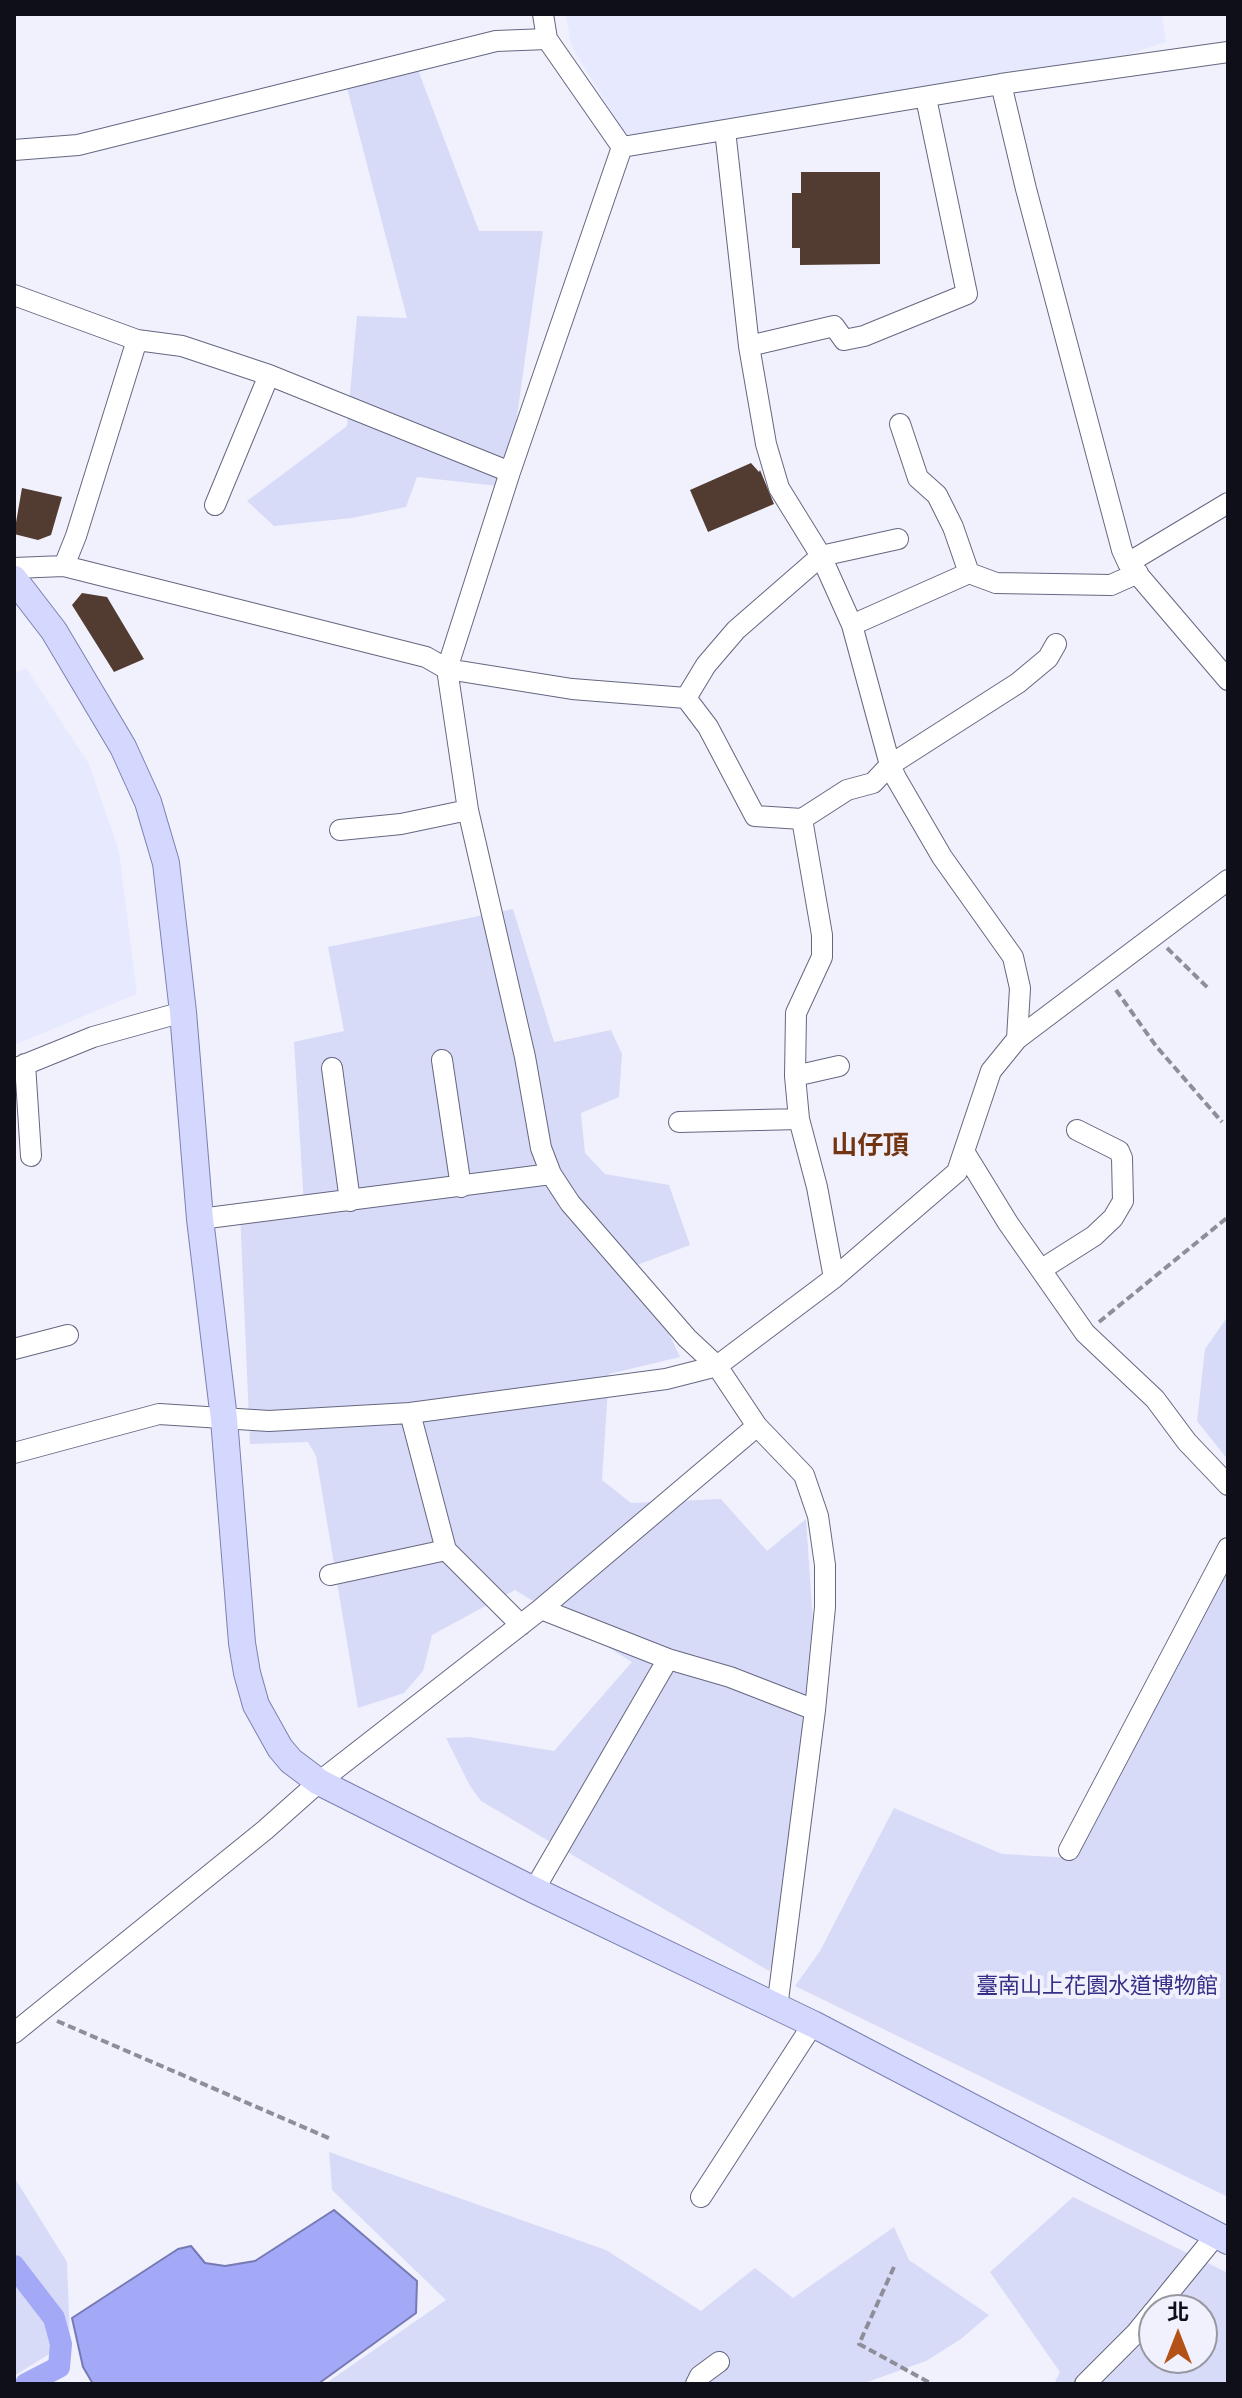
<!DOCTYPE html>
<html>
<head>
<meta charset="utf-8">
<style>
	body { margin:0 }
	#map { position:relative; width:1242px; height:2398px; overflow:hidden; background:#f0f1fd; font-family:Raleway,"Noto Sans TC",sans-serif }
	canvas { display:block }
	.frame { position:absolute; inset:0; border:16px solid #0e0f18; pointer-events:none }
	.north { position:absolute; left:1138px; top:2294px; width:80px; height:80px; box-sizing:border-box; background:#f0f1fd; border:2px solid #9697a1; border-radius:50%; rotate:0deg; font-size:22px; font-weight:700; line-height:32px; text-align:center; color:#0e0f18 }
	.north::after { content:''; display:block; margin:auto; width:28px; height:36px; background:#b45116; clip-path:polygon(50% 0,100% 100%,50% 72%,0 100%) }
</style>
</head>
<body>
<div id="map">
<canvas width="1242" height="2398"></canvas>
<div class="frame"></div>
<div class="north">北</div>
</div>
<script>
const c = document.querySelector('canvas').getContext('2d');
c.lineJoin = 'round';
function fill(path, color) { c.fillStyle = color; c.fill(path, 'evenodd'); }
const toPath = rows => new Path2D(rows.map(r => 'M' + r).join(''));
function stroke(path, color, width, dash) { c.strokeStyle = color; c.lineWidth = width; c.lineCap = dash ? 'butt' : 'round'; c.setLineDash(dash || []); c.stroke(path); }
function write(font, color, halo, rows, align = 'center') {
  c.font = font + ' Raleway,"Noto Sans TC",sans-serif'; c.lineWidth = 8; c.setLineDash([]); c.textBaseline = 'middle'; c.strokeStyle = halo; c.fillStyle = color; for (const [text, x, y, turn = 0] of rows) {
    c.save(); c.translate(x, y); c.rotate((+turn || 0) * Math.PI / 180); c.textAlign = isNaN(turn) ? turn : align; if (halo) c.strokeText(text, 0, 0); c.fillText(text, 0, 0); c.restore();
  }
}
const built = toPath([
	[566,14,1162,14,1166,42,1129,54,627,138,571,45],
	[26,668,89,764,119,851,137,994,14,1045,14,673]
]);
const green = toPath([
	[418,70,479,231,543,231,507,487,417,477,406,507,352,518,274,526,247,501,347,426,357,316,407,318,346,84],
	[513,909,554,1042,611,1030,622,1054,619,1097,581,1113,585,1153,605,1174,669,1185,690,1245,637,1265,680,1357,609,1374,602,1480,631,1503,721,1499,767,1551,806,1519,813,1623,783,1941,769,1971,481,1801,470,1786,446,1738,469,1737,554,1751,632,1662,515,1590,432,1635,423,1671,404,1693,358,1708,316,1456,308,1442,250,1444,240,1211,304,1206,294,1042,344,1031,328,947],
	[1228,1316,1228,1460,1197,1421,1205,1349],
	[1228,1565,1228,2197,795,1986,820,1951,894,1808,1002,1854,1072,1858],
	[329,2152,606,2250,701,2311,755,2268,793,2298,894,2227,909,2260,989,2315,961,2339,926,2361,862,2384,325,2384,446,2300,332,2190],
	[14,2177,67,2262,70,2341,14,2376],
	[1073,2197,1228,2273,1228,2384,1054,2384,1060,2372,990,2272],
	[1154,2310,1202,2310,1202,2358,1154,2358]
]);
const water = toPath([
	[334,2210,417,2281,416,2313,318,2384,93,2384,83,2367,72,2318,178,2249,191,2246,205,2263,225,2266,255,2261,334,2210]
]);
const canal = toPath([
	[14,2266,54,2318,61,2344,59,2367,26,2384]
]);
const building = toPath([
	[801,172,880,172,880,264,800,265,800,248,792,248,792,193,801,193],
	[751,463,759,472,760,470,774,504,708,532,690,490],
	[22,488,62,497,51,535,38,540,14,534],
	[82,593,107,597,144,659,114,672,72,605]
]);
const path = toPath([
	[1167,948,1208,988],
	[1116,990,1156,1046,1222,1122],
	[1099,1322,1228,1217],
	[57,2021,331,2139],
	[894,2267,859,2344,932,2384]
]);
const minor = toPath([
	[543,14,547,39],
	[1001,84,1026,189,1122,550,1128,563,1228,680],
	[725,130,749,346,766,444,779,488,821,556,852,625,890,765,896,778,942,857,1013,957,1020,988,1017,1039],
	[622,147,510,472,447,669,572,689,686,698,708,727,755,816,802,819,847,790,873,783,890,765,1018,683,1048,658,1056,644],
	[622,147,1001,84,1228,52],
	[14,150,78,145,496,41,547,39,622,147],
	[14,295,137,340,182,346,269,375,510,472],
	[749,346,834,326,844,340,864,336,967,294,926,98],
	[900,424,918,478,937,495,953,527,969,573,996,583,1111,585,1138,573],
	[215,505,269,375],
	[1128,563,1228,503],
	[64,566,76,536,137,340],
	[14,568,64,566,426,657,447,669,468,810,525,1057,541,1148,551,1174,570,1203,687,1338,717,1366,757,1426,804,1475,818,1516,825,1565,825,1607,815,1710,777,2008],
	[852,625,969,573],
	[686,698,706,665,736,630,821,556,898,539],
	[802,819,822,935,822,957,796,1013,795,1076,799,1119,817,1187,834,1278],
	[340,830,401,824,468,810],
	[442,1060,461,1187],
	[25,1064,31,1156],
	[332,1068,350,1201],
	[14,1069,93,1037,183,1012],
	[795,1076,839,1066],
	[679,1122,799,1119],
	[965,1153,1008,1223,1085,1333,1155,1399,1187,1442,1228,1485],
	[200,1219,551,1174],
	[1042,1269,1094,1236,1113,1218,1123,1201,1122,1158,1119,1151,1077,1130],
	[14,1349,68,1335],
	[410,1413,446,1550,521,1625],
	[14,1453,159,1414,269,1421,410,1413,666,1379,717,1366,834,1278,957,1172,991,1071,1017,1039,1228,880],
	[330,1575,446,1550],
	[541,1609,668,1659,730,1677,815,1710],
	[1069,1850,1228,1548],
	[534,1890,668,1659],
	[14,2033,265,1830,319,1782,541,1609,757,1426],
	[701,2197,813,2024],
	[1155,2310,1216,2235],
	[696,2384,700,2376,719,2362],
	[1085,2384,1136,2333,1154,2311]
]);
const major = toPath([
	[14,579,54,631,123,747,148,802,166,863,183,1012,200,1219,224,1419,242,1643,247,1673,256,1705,280,1748,291,1761,319,1782,534,1890,813,2024,1228,2241]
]);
const parkNames = [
	["臺南山上花園水道博物館",1097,1986]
];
const quarterNames = [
	["山仔頂",870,1146]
];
fill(built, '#e7eaff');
fill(green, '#d8dbf7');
fill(water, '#a3a8f7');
stroke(water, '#767ab4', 2);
stroke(canal, '#a3a8f7', 22);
fill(building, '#523b30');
stroke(minor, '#656780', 22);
stroke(major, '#7c80ae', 28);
stroke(path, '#8d8e99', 4, [8, 4]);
stroke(minor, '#fff', 20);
stroke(major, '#d4d7fe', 26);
write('22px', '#362f88', '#f0f1fd', parkNames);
write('bold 26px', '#733411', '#f0f1fd', quarterNames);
</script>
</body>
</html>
